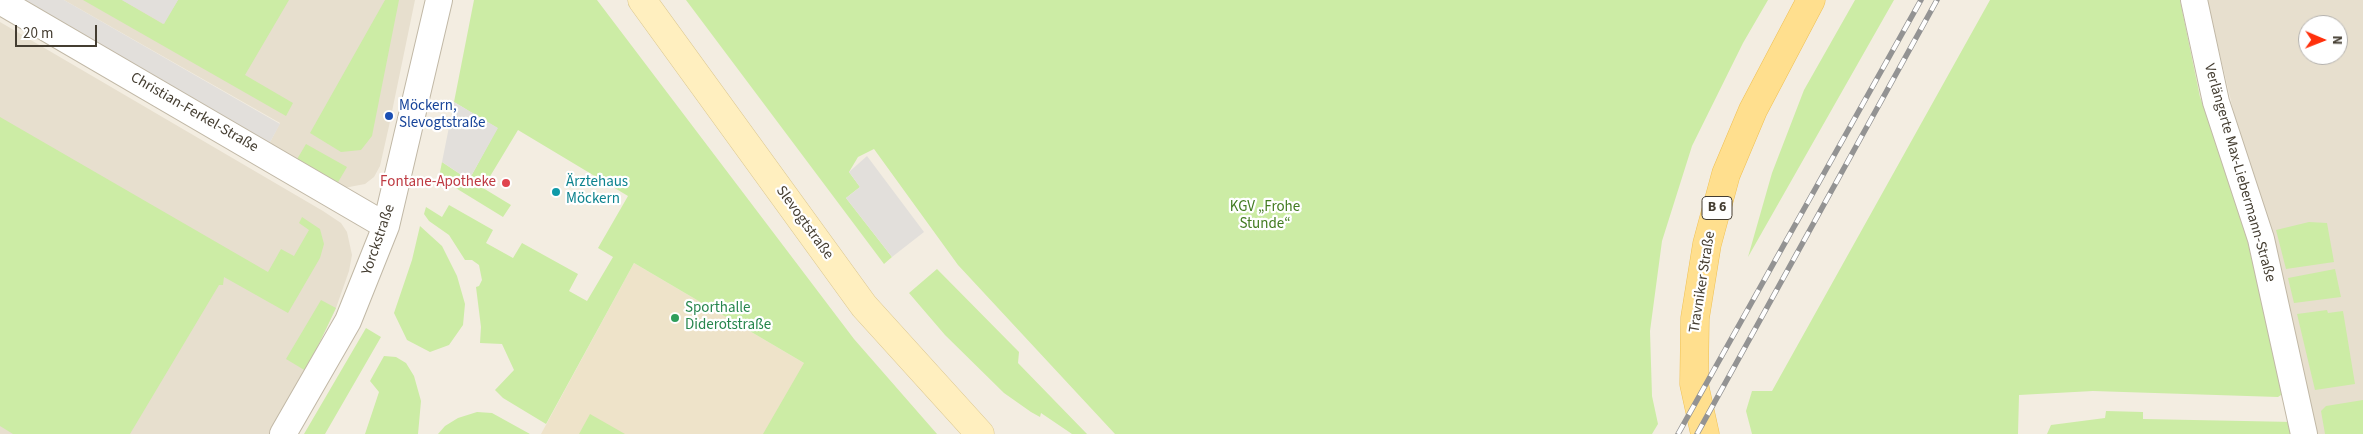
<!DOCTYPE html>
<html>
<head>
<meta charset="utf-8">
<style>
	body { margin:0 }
	#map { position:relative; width:2363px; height:434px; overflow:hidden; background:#f3ede1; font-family:"Source Sans 3",sans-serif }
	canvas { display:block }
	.north { position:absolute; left:2298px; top:15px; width:50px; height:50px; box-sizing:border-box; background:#fff; border:1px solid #b4b1ad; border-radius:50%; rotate:91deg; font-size:14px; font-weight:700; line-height:20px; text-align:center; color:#443d31 }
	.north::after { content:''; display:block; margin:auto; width:18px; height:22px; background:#ff300c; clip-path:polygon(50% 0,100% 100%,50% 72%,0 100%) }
	.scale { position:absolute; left:15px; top:25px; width:82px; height:22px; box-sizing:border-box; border:2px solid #443d31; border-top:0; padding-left:6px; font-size:15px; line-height:18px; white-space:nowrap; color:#443d31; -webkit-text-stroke:4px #fff; paint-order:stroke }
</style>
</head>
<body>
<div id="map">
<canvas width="2363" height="434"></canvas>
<div class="north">N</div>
<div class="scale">20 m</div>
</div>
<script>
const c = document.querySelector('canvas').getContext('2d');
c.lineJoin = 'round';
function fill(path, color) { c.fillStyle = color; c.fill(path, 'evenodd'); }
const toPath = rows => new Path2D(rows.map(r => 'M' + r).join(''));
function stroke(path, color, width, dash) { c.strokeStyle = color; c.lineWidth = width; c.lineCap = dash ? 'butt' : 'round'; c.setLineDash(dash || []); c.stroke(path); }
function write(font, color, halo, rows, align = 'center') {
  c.font = font + ' "Source Sans 3",sans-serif'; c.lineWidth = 4.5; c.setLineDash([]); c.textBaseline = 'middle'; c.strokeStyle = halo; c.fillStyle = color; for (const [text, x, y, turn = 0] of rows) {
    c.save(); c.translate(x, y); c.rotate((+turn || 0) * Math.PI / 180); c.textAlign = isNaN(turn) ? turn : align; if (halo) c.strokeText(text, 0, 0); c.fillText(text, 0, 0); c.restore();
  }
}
const residential = toPath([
	[64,0,415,0,389,126,380,166,374,177,365,184,344,188,269,144,280,123],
	[2207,0,2363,0,2363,434,2317,434,2272,238,2235,118],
	[2308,25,2338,25,2338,55,2308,55],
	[0,22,323,211,341,223,347,232,352,255,349,271,336,308,306,371,270,434,0,434]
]);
const education = toPath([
	[634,263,804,363,903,434,541,434]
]);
const green = toPath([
	[83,0,122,0,163,24,178,0,289,0,245,75,293,103,286,116],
	[385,0,399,0,372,136,361,150,341,152,310,133],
	[474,0,597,0,854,339,937,434,763,434,804,363,634,263,546,424,503,398,495,390,514,370,502,344,480,343,481,327,476,287,479,286,482,280,479,265,472,260,465,260,449,235,429,221,424,214,426,207,442,217,449,205,493,230,486,243,513,258,522,243,578,274,569,291,587,301,613,257,598,248,628,196,518,130,483,188,511,205,503,217,441,179,440,172,442,162,469,180,497,128,454,102],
	[686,0,1768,0,1743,43,1692,146,1662,241,1650,331,1652,396,1658,424,1652,434,1115,434,958,265,874,149,858,157,849,172,860,187,846,198,892,257,884,264],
	[1855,0,1894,0,1748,257,1772,173,1804,90],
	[1990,0,2180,0,2200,97,2241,214,2284,393,2278,397,2093,391,2019,395,2018,434,1752,434,1746,411,1752,391,1772,391],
	[0,117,268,272,281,249,294,256,309,230,299,223,302,217,320,229,324,244,320,258,288,313,224,277,223,285,219,285,130,434,13,434,0,426],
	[306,144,347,167,337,184,296,161],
	[2309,222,2327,223,2334,262,2286,269,2276,230],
	[420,226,442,246,457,276,465,304,463,325,449,345,430,352,407,340,394,313,412,260],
	[937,269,1019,352,1018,363,1087,434,1072,434,1041,413,1040,417,1031,412,1004,393,945,335,909,293],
	[2335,269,2341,297,2294,303,2288,278],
	[321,300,336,308,306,371,286,359],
	[2327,310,2328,313,2343,311,2355,384,2315,390,2297,314],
	[366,328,381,337,325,434,304,434],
	[384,356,396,357,406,363,414,376,421,401,418,434,365,434,379,392,370,381],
	[2363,400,2363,434,2325,434,2321,411,2326,406],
	[2106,411,2143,412,2143,419,2294,422,2296,434,2047,434,2051,425,2105,418],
	[477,412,492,413,530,434,438,434,445,426,458,418],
	[590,414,625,434,579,434]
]);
const parking = toPath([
	[24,0,64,0,280,124,269,144],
	[122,0,178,0,164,24],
	[454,102,498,128,469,180,442,162],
	[867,156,924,232,892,257,846,198,860,187,849,172]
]);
const minor = toPath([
	[2194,0,2216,102,2261,239,2304,434],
	[0,1,386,226],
	[283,434,348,321,386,226,439,0]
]);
const secondary = toPath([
	[642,0,864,306,980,434]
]);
const primary = toPath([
	[1705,434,1694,384,1695,318,1707,244,1726,174,1753,110,1811,0]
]);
const rail = toPath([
	[1678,434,1921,0],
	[1697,434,1937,0]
]);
const markers = [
	[389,116,5,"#1a4fb4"],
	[506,183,5,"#e0444e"],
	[556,192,5,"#0f9aa8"],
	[675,318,5,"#2e9e5b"]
];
const shields = [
	[1717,208,30]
];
const shieldNames = [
	["B 6",1717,208]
];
const transitNames = [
	["Möckern,",399,107],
	["Slevogtstraße",399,124]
];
const streetNames = [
	["Christian-Ferkel-Straße",194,113,30],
	["Verlängerte Max-Liebermann-Straße",2239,173,74],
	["Slevogtstraße",804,223,54],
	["Yorckstraße",379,240,-71],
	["Travniker Straße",1703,282,-81]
];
const healthNames = [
	["Fontane-Apotheke",496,183]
];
const cultureNames = [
	["Ärztehaus",566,183],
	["Möckern",566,200]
];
const parkNames = [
	["KGV „Frohe",1265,208],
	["Stunde“",1265,225]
];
const leisureNames = [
	["Sporthalle",685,309],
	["Diderotstraße",685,326]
];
fill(residential, '#e7dfce');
fill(education, '#eee3c9');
fill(green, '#cceca5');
fill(parking, '#e2dfdb');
stroke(minor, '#c1b8a6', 28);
stroke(secondary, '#dac68d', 29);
stroke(primary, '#efc052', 29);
stroke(minor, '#fff', 26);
stroke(secondary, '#ffefbf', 28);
stroke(primary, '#ffdf8e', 28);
stroke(rail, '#939393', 5.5);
stroke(rail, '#fff', 4, [11]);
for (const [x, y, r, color] of markers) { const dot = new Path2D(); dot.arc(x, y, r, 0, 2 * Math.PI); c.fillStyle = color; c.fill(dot); stroke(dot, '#fff', 2); }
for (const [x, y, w] of shields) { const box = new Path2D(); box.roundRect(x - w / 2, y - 11.5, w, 23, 4); c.fillStyle = '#fff'; c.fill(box); stroke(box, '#443d31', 1); }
write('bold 14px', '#443d31', null, shieldNames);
write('15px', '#164399', '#fff', transitNames, 'left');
write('15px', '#443d31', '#fff', streetNames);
write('15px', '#be3a42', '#fff', healthNames, 'right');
write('15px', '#0d838f', '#fff', cultureNames, 'left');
write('15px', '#427b20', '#fff', parkNames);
write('15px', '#27864d', '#fff', leisureNames, 'left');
</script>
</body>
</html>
